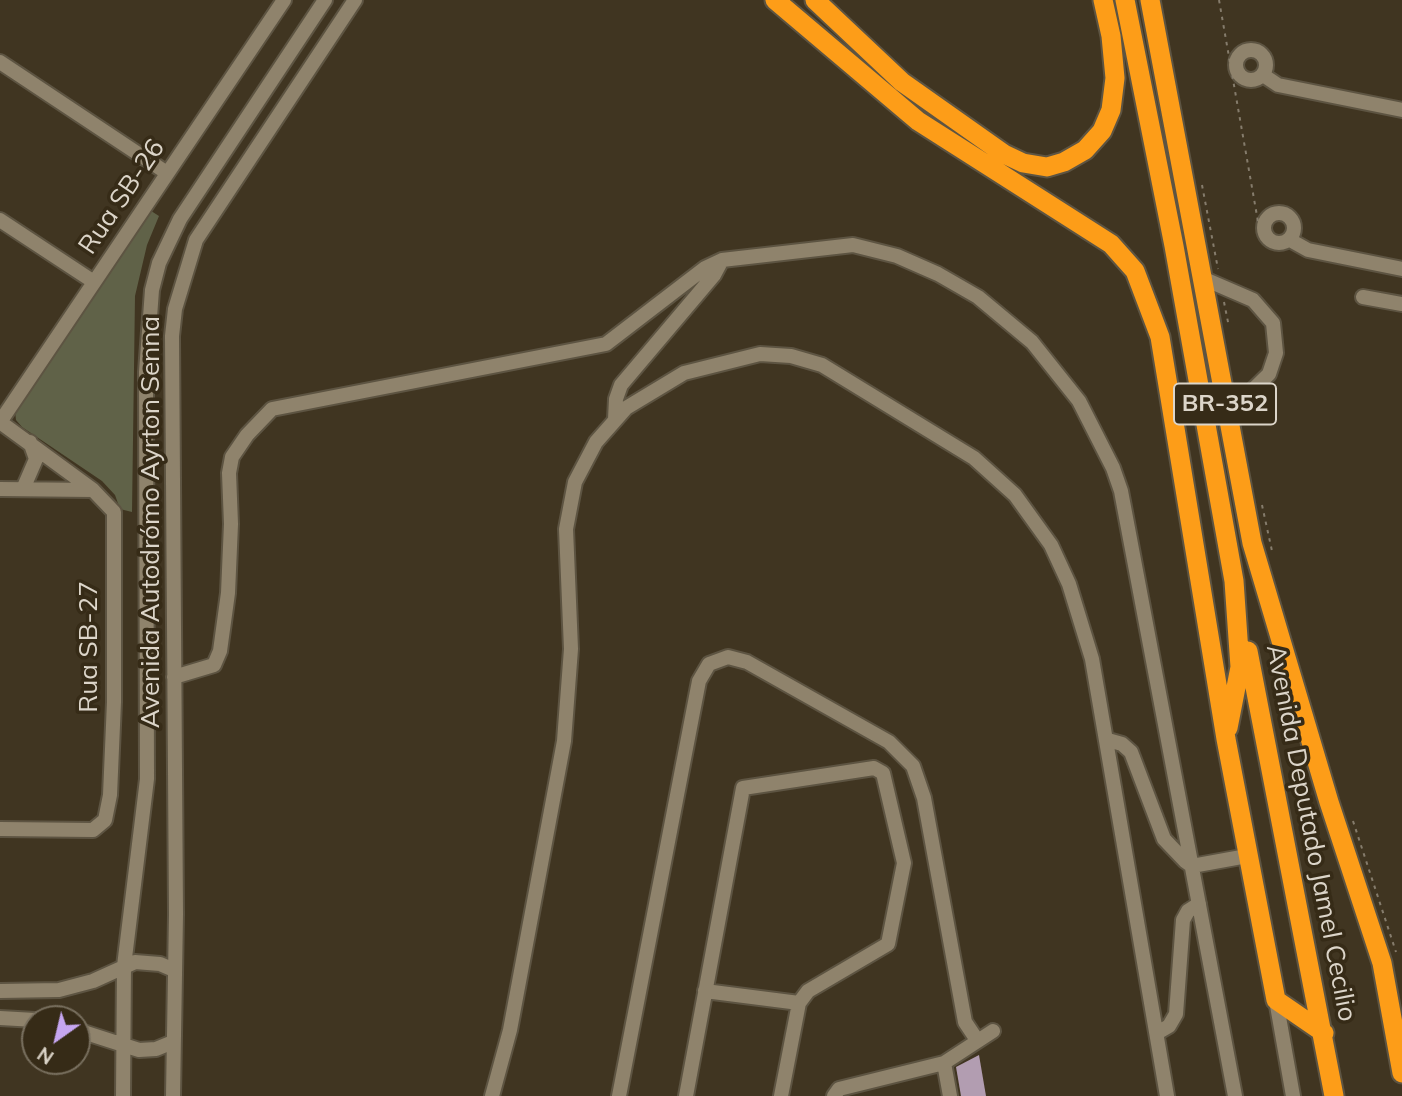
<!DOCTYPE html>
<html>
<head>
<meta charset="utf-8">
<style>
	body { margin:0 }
	#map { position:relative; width:1402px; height:1096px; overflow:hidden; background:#403521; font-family:Mulish,sans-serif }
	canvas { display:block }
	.north { position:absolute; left:21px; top:1005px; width:70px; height:70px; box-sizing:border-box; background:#362b17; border:2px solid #786f5e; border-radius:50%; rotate:214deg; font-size:19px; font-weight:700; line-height:28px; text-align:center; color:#dcd5c9 }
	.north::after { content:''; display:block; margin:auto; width:24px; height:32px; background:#c6a6f0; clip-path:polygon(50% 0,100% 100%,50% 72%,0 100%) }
</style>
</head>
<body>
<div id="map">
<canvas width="1402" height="1096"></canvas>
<div class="north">N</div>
</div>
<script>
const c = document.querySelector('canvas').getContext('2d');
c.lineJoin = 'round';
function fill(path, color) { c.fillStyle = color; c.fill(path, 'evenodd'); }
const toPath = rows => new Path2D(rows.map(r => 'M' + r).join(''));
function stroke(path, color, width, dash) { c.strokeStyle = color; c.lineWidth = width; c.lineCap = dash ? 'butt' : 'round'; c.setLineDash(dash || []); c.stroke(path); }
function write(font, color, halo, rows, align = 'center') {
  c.font = font + ' Mulish,sans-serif'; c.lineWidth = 7; c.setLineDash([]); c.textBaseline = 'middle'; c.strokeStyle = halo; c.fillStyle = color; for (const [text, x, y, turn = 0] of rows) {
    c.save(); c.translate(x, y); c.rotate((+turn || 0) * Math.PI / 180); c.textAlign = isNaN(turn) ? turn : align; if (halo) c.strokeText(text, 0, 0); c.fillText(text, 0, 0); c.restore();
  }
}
const green = toPath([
	[148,209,159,216,147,245,135,296,132,512,120,509,115,495,102,481,22,427,16,420,15,411]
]);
const building = toPath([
	[979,1055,986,1096,961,1096,956,1067]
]);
const path = toPath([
	[1219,0,1260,233,1268,239],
	[1202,185,1218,269],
	[1224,302,1229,327],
	[1262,505,1272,551],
	[1353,821,1396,952]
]);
const minor = toPath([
	'1236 65a15 15 0 1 1 30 0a15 15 0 1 1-30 0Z',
	[0,62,167,173],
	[1263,75,1278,85,1402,110],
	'1264 228a15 15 0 1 1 30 0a15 15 0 1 1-30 0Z',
	[0,220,94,282],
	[1290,240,1308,250,1402,269],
	[1202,278,1253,300,1273,323,1276,353,1269,374,1227,415],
	[1363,297,1402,304],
	[615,419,616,399,621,385,714,275,722,260],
	[0,489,93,490],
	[23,489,36,459,30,442],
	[174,677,214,665,220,651,228,593,231,524,229,473,232,457,247,435,272,409,606,344,705,268,722,260,853,245,897,256,938,274,978,297,1032,342,1079,401,1113,468,1121,491,1235,1096],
	[1108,740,1122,744,1131,752,1164,839,1185,861,1192,866,1247,856],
	[0,829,93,830,105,820,110,795,114,702,114,512,93,490,0,422,284,0],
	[0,991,59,990,93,981,135,962,160,964,174,970],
	[705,991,799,1003],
	[1276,1000,1293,1096],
	[0,1018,35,1020],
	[77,1030,139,1050,156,1049,173,1042],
	[1157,1033,1169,1026,1176,1014,1183,920,1188,911,1199,904],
	[123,1096,124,966,147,779,146,372,152,290,159,263,180,219,325,0],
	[173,1096,176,914,172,336,175,309,196,240,355,0],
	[492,1096,510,1030,564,741,571,649,566,529,575,482,596,442,626,408,684,373,760,354,791,356,822,365,974,458,1015,495,1051,545,1069,584,1092,659,1167,1096],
	[619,1096,699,681,709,664,728,657,747,662,889,742,913,766,924,798,965,1022,977,1040],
	[686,1096,743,788,874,768,883,773,904,863,888,944,808,991,799,1003,781,1096],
	[834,1096,839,1089,944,1063],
	[950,1096,944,1063,993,1031]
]);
const highway = toPath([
	[775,0,918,121,1111,244,1135,271,1160,337,1226,739,1276,1000,1324,1033],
	[815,0,902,82,1004,154,1023,163,1047,167,1064,162,1085,150,1102,131,1111,110,1115,78,1111,36,1103,0],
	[1125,0,1174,246,1234,581,1240,667,1228,728],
	[1150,0,1252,543,1329,802,1382,963,1402,1073],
	[1248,651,1334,1096]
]);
const shields = [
	[1225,404,102]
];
const shieldNames = [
	["BR-352",1225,404]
];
const streetNames = [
	["Rua SB-26",122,197,-56],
	["Avenida Autodrómo Ayrton Senna",151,522,-90],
	["Rua SB-27",89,647,-90],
	["Avenida Deputado Jamel Cecilio",1311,833,79]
];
fill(green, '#606248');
fill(building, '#b29db1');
stroke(minor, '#5d5442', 18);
stroke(highway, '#5d5442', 23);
stroke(path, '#857c6c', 2, [3.5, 5]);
stroke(minor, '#8f836c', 14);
stroke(highway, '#fd9d18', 19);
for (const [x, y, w] of shields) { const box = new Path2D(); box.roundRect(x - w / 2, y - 20.5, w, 41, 5); c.fillStyle = '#362b17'; c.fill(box); stroke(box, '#dcd5c9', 2); }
write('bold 24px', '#dcd5c9', null, shieldNames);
write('26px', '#dcd5c9', '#362b17', streetNames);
</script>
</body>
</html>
